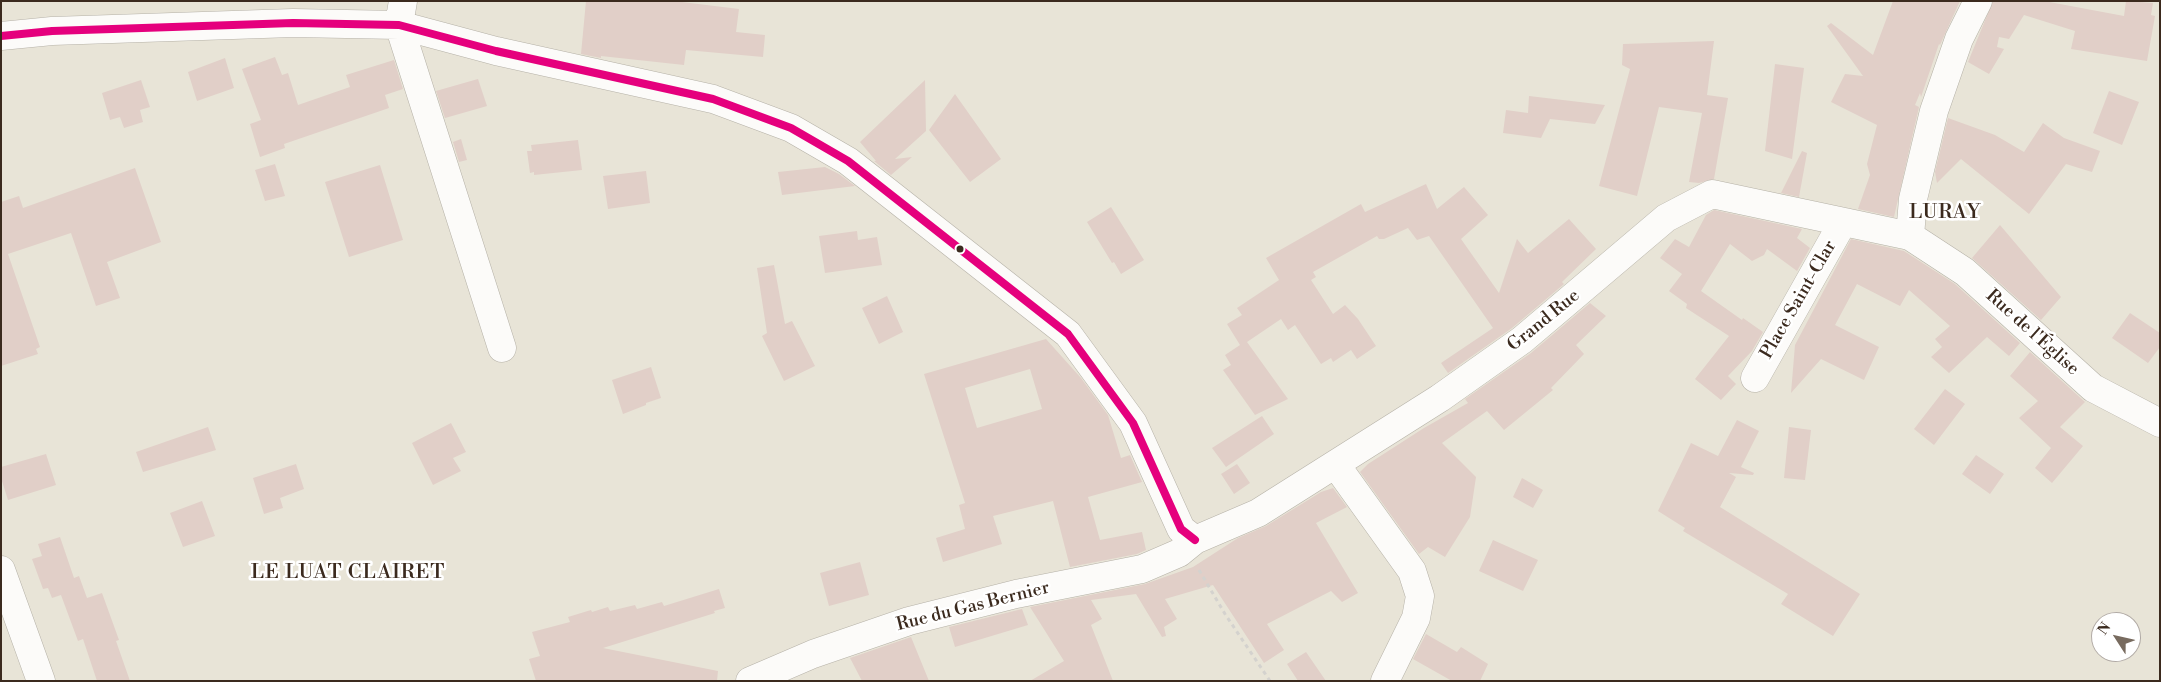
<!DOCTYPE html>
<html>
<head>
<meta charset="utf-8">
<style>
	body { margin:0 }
	#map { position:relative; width:2161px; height:682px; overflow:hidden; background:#e8e4d7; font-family:"Libre Bodoni",serif }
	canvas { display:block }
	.frame { position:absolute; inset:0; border:2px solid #3b2a1e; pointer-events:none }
	.north { position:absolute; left:2091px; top:612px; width:50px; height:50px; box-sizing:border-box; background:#fff; border:1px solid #b1aaa5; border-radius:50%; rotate:305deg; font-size:14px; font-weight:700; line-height:20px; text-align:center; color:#3b2a1e }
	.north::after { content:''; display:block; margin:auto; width:18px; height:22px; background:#786b5f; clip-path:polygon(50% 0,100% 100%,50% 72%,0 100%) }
</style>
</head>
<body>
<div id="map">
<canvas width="2161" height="682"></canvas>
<div class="frame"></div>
<div class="north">N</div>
</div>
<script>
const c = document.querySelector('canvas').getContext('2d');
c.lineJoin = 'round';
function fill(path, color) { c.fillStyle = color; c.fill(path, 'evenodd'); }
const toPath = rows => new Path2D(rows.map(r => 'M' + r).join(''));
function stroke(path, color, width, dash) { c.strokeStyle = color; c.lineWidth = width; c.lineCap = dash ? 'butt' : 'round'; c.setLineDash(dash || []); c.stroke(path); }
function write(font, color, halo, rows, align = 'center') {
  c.font = font + ' "Libre Bodoni",serif'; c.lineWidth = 5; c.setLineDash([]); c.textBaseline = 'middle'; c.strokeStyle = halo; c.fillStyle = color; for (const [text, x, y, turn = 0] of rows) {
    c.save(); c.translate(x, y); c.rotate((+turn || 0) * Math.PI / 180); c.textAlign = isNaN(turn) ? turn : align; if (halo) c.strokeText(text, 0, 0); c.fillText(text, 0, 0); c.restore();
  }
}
const building = toPath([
	[586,1,674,1,739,9,736,32,765,35,763,57,686,50,684,65,601,56,601,58,581,54],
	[1893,1,1960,1,1940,45,1939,44,1921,97,1920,93,1915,105,1919,107,1894,217,1858,209,1870,175,1867,164,1877,125,1831,102,1845,74,1863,76,1827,26,1831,23,1873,55],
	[1993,1,2044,1,2124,16,2126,1,2153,3,2151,15,2155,16,2147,61,2071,49,2075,31,2024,15,2009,39,1999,37,1997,47,2004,49,1989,74,1968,62],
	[1714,41,1707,95,1728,98,1714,179,1699,183,1689,182,1702,113,1659,107,1637,196,1599,186,1630,69,1622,65,1623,44],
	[275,57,282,75,288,73,298,105,350,87,346,75,394,60,403,89,385,95,389,108,284,144,285,148,260,157,250,124,261,120,242,69],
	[225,58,234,88,197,101,188,72],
	[1775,64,1804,68,1792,159,1765,151],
	[478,79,487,106,445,118,436,91],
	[141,80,150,107,140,110,143,122,124,128,120,117,110,120,102,93],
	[925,80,926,131,895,159,912,157,891,175,874,161,876,161,860,142],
	[2109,91,2139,102,2122,145,2093,133],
	[955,94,1001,159,970,182,929,130],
	[1529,96,1605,105,1595,124,1550,119,1541,138,1503,133,1506,110,1528,113],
	[1948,118,1995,135,2024,152,2043,123,2064,138,2100,151,2092,172,2066,164,2029,214,1961,159,1937,183,1935,172],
	[461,139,467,160,459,162,453,142],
	[578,140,582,170,534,175,534,172,530,173,527,151,532,151,531,145],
	[1802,151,1807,153,1799,197,1781,193],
	[275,164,285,196,265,201,255,170],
	[380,165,403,240,349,257,325,182],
	[825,167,839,174,855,186,782,195,778,172],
	[135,168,161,242,107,262,120,298,96,306,71,233,8,254,40,347,36,349,38,354,1,366,1,202,19,196,23,208],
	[646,171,650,203,608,209,603,176],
	[1426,184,1437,209,1464,187,1488,215,1461,239,1499,293,1517,239,1528,253,1569,219,1596,249,1562,282,1564,284,1512,328,1448,373,1441,363,1493,328,1429,236,1417,240,1408,228,1384,239,1379,239,1377,236,1313,272,1316,277,1311,280,1333,314,1345,305,1358,319,1376,346,1357,359,1351,350,1333,362,1331,358,1321,364,1295,325,1288,330,1281,319,1247,342,1288,399,1255,415,1223,370,1231,365,1225,355,1240,345,1227,324,1242,315,1237,308,1279,280,1266,258,1361,204,1365,212],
	[1111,207,1144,260,1121,274,1114,262,1112,263,1087,222],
	[1714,210,1802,229,1797,238,1810,248,1797,271,1767,249,1764,255,1752,261,1730,244,1701,291,1742,320,1743,318,1763,332,1752,351,1728,376,1736,384,1721,400,1695,379,1729,336,1686,308,1687,304,1669,291,1682,274,1660,258,1675,239,1689,247,1706,215],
	[2000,225,2061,297,2041,320,1972,258],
	[857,231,858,240,877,237,882,265,825,273,819,236],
	[1851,239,1904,251,1955,284,2020,343,2009,356,1987,337,1949,373,1931,357,1942,347,1935,339,1950,326,1909,290,1900,306,1857,284,1835,325,1879,347,1864,380,1821,359,1791,393,1795,345],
	[774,265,785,324,792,321,815,366,784,381,762,336,767,333,757,268],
	[887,296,903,332,879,344,862,308],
	[1590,303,1606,316,1576,345,1584,354,1551,388,1553,390,1504,430,1487,411,1442,443,1476,477,1470,517,1445,557,1428,547,1419,554,1360,472,1368,464,1424,428,1468,403,1465,399,1531,353],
	[2130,313,2160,333,2160,347,2148,363,2112,338],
	[1046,339,1081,378,1108,415,1121,458,1130,455,1142,482,1088,497,1100,540,1142,532,1146,550,1137,554,1070,567,1053,501,993,516,1002,544,943,562,936,538,965,529,959,505,965,503,924,374],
	[1030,369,1042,409,977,428,965,388],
	[2030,352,2085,402,2060,427,2083,446,2052,483,2035,468,2051,448,2019,418,2038,401,2010,376],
	[651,367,661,398,646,403,646,405,623,414,612,380],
	[1945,389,1965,404,1934,445,1914,429],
	[1262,416,1274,434,1226,467,1212,448],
	[1737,420,1759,431,1741,467,1754,473,1753,475,1729,473,1736,477,1720,507,1860,594,1833,636,1781,604,1788,594,1683,531,1685,528,1658,511,1691,443,1718,456],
	[451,423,466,452,453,458,461,471,433,485,412,443],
	[208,427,216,450,143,472,136,452],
	[1789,427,1811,430,1805,480,1784,478],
	[46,454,56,485,8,500,1,478,1,467],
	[1976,455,2004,474,1990,494,1962,474],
	[296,464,304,489,280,498,283,508,264,514,253,478],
	[1237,464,1250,483,1234,494,1221,474],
	[1522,478,1543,490,1533,508,1513,497],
	[1333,488,1347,507,1316,523,1358,593,1342,602,1331,591,1267,624,1284,650,1264,663,1213,585,1165,599,1177,619,1164,627,1166,636,1162,637,1136,594,1091,600,1102,619,1091,625,1113,681,1030,681,1064,661,1030,607,1145,584,1193,567,1238,538,1266,526,1321,492],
	[202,501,215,536,183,547,170,513],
	[60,537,74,578,79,576,87,598,102,593,119,640,116,641,130,681,97,681,83,639,78,641,61,595,52,598,48,588,43,589,32,559,42,556,38,544],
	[1493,540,1538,560,1523,591,1479,571],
	[860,562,869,595,829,606,820,573],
	[719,589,725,608,714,611,715,613,603,648,718,671,717,681,536,681,529,659,540,656,532,632,570,622,568,617,591,610,592,612,608,607,610,611,635,605,637,609,662,602,664,606],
	[1022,609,1028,625,955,647,949,627],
	[1426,634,1457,652,1461,647,1488,664,1480,681,1452,681,1413,659],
	[911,637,929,681,862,681,850,658],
	[1306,652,1326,681,1298,681,1287,664]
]);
const path = toPath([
	[1199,570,1225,614,1270,681]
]);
const minor = toPath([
	[403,1,399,25,502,348],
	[1,36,52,31,293,23,399,25,496,51,713,99,791,128,848,161,1068,334,1133,423,1181,529,1195,540],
	[1910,236,1913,199,1934,111,1959,39,1978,1],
	[1755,378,1843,222],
	[1336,465,1412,571,1420,596,1416,618,1385,681],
	[1,570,41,681],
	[750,681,813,654,909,621,1016,594,1142,569,1179,553,1195,540,1258,513,1440,398,1522,340,1666,218,1712,194,1910,236,1965,272,2093,388,2160,423]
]);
const bus1 = toPath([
	[1,36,52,31,293,23,399,25,496,51,713,99,791,128,848,161,1068,334,1133,423,1181,529,1195,540]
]);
const markers = [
	[960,249,4.5,"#3b2a1e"]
];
const streetNames = [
	["Place Saint-Clar",1799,300,-60],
	["Grand Rue",1544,321,-39],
	["Rue de l'Église",2032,333,42],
	["Rue du Gas Bernier",973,607,-14]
];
const quarterNames = [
	["LURAY",1945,213],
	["LE LUAT CLAIRET",348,573]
];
fill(building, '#e1cfc8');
stroke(minor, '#b5b1a7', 29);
stroke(path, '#d4d2ce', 3, [4, 4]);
stroke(minor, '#fcfbf9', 28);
stroke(bus1, '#e5007d', 8);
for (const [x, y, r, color] of markers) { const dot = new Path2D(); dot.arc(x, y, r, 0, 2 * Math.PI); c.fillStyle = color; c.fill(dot); stroke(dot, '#fff', 2); }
write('18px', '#3b2a1e', '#fff', streetNames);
c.letterSpacing = '1px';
write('20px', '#3b2a1e', '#fff', quarterNames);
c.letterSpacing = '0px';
</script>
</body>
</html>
